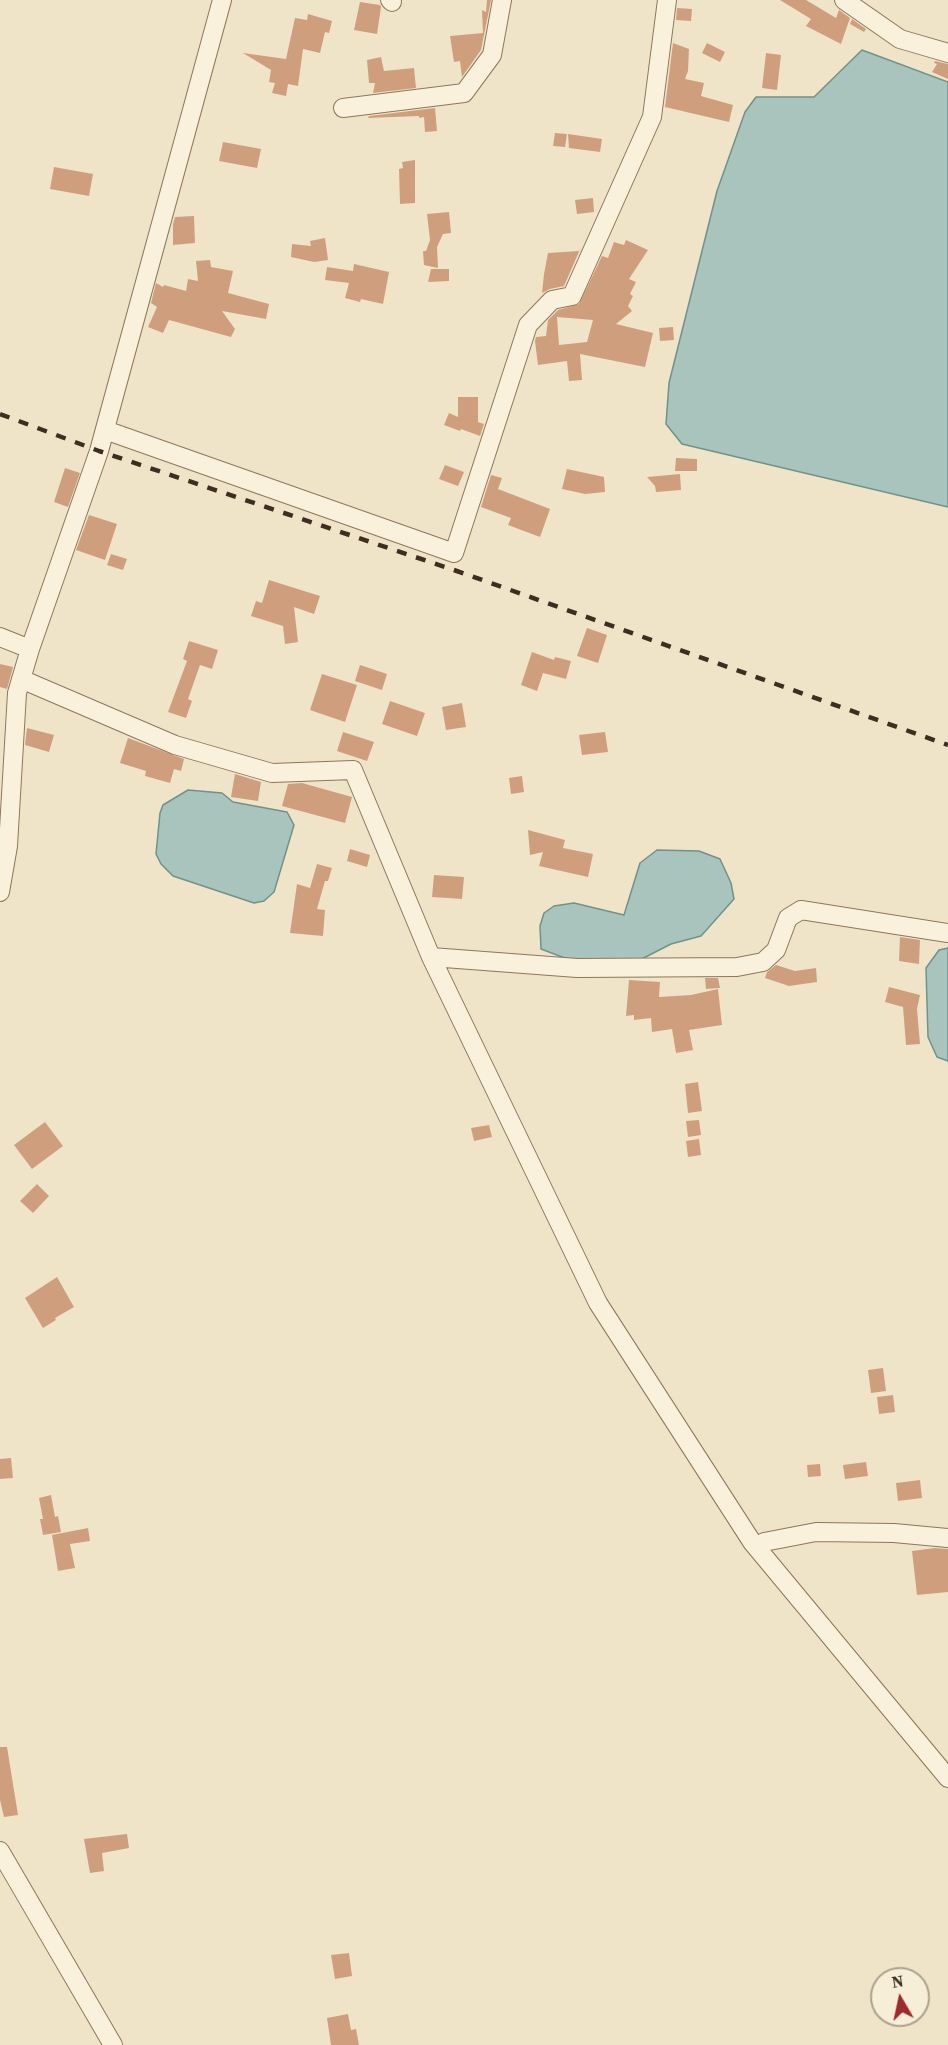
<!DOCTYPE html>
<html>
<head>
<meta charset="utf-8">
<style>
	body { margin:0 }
	#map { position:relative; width:948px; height:2045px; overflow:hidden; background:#f0e4c8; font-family:"Source Serif 4",serif }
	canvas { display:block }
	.north { position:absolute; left:870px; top:1967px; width:60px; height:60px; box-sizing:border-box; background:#f7eed8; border:2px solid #ada18e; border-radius:50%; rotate:351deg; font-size:16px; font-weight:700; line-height:24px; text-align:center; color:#3d2e20 }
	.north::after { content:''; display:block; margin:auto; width:21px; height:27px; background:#9e2a2b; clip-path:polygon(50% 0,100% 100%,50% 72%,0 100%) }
</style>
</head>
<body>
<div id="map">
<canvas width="948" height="2045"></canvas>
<div class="north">N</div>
</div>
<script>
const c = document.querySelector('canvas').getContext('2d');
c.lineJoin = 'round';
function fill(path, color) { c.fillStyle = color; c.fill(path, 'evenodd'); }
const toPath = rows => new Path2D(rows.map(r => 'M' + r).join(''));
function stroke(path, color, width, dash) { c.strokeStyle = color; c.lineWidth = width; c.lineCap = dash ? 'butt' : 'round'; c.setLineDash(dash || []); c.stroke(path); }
const water = toPath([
	[862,50,948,82,948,507,682,444,666,424,669,383,717,191,745,112,756,97,814,97,862,50],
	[188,790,222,793,233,802,287,812,294,825,274,892,264,901,254,903,173,876,161,864,156,854,160,813,163,805,188,790],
	[657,850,699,851,720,859,731,883,734,899,701,936,671,944,628,966,578,963,541,949,540,926,544,913,554,906,574,903,624,915,640,863,657,850],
	[948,948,948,1061,937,1057,928,1037,926,968,939,950,948,948]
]);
const building = toPath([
	[487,0,491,0,481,50,462,77,460,61,454,62,450,36,483,33,482,10,486,12],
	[780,0,806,0,836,18,839,10,850,18,841,44,806,26,811,19],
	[360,2,380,5,381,7,377,34,354,30],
	[677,8,692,9,691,21,676,20],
	[308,14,332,21,329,33,325,32,320,53,303,49,298,86,288,84,286,96,272,93,275,83,269,82,271,70,243,53,286,59,295,18,307,20],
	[852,19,866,29,864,32,850,24],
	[673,43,689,49,688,71,685,79,704,83,701,96,733,105,729,122,665,107],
	[707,43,725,52,720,62,702,53],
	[766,53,781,55,777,90,762,88],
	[381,57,384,71,414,68,416,88,373,93,375,83,369,83,367,60],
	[935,61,948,64,948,79,932,72,937,64,934,63],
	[435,108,437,131,425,132,424,117,419,118,419,116,368,118,369,116],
	[555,133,567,134,565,147,553,146],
	[568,134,602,139,600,152,569,148],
	[223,142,261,149,257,168,219,161],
	[415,160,415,203,400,204,399,169,403,168,402,162],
	[54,167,93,174,89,196,50,189],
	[593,198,594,212,577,214,575,200],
	[449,212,451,233,443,234,437,247,438,268,424,265,423,251,426,251,430,240,427,214],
	[194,216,195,243,173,245,173,224,175,217],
	[325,238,328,260,314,262,291,257,292,244,311,246,310,241],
	[626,240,648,250,629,279,636,282,630,294,633,296,628,306,632,311,616,324,653,333,645,367,580,354,582,380,569,381,567,361,538,365,535,341,536,337,546,336,548,320,558,310,579,304,602,256,608,258,614,242,624,245],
	[557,317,593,320,587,342,559,345],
	[582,245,564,286,550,289,542,293,544,274,548,253,579,251],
	[210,260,211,267,233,271,228,293,269,304,266,319,222,311,235,329,231,337,169,320,163,333,148,327,157,307,151,303,156,283,163,287,164,285,186,291,188,279,198,281,196,261],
	[354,264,389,272,383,304,361,299,360,302,345,298,349,283,325,280,327,267,353,271],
	[431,269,449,269,449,281,428,282],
	[673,327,674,340,660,341,659,328],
	[458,397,478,397,478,422,484,424,480,436,461,429,460,431,444,425,449,413,458,417],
	[676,458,697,459,697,471,675,471],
	[445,465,464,472,458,486,439,479],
	[65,468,80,473,68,507,54,502],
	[567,469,604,477,605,492,585,494,562,489],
	[680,474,681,490,656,492,655,486,647,477],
	[491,475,502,478,498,489,550,509,540,537,508,525,511,518,481,507],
	[89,515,117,524,105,560,76,550],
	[111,554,127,559,123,570,107,565],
	[269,580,320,596,314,614,294,607,298,642,285,644,283,626,251,616,256,601,262,603],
	[587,628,607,635,598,663,577,656],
	[189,641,218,650,212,669,200,665,188,699,192,701,186,718,168,712,187,661,183,659],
	[532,652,554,660,555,657,571,661,566,679,543,673,537,691,521,685],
	[0,664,13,667,7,689,0,687],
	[360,665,387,674,382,690,355,681],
	[322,674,357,685,345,722,310,710],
	[390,701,425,713,417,736,382,724],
	[462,703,466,727,446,730,442,707],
	[27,728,54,735,49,752,25,745],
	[343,732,374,742,367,761,337,751],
	[605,732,608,752,582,755,579,735],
	[128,738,184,759,181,771,174,769,170,783,145,776,146,771,120,763],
	[235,774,261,782,258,801,231,797],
	[522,776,524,792,511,794,509,778],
	[302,783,352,797,345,823,282,806,288,784],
	[528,830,565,840,563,848,593,854,588,877,539,866,543,852,530,855],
	[350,849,370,855,367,867,347,861],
	[317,864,332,868,328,881,325,881,317,909,325,910,323,936,290,933,297,884,310,888],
	[434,875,464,877,462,899,432,897],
	[900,937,920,940,919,964,899,961],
	[776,965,795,971,816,968,817,982,789,986,765,978,767,972],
	[705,978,718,978,720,988,706,989],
	[629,980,660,982,659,997,691,995,718,989,722,1025,689,1030,693,1050,676,1053,672,1029,652,1032,651,1018,634,1020,634,1015,626,1016],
	[889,987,920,995,917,1009,920,1044,906,1045,903,1007,885,1002],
	[698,1082,702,1111,688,1113,685,1084],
	[699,1120,701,1135,688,1137,686,1121],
	[45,1122,63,1146,32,1169,14,1145],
	[489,1125,492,1137,474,1141,471,1128],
	[699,1139,701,1155,688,1157,686,1141],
	[37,1184,49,1196,33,1213,20,1201],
	[57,1277,74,1307,55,1318,56,1320,43,1328,25,1298],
	[883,1368,886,1391,871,1393,868,1370],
	[893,1395,895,1412,879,1414,877,1397],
	[11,1458,13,1478,0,1479,0,1459],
	[866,1462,868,1476,845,1479,843,1465],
	[820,1464,821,1476,808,1477,807,1465],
	[920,1480,922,1498,898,1501,896,1483],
	[51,1495,55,1517,58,1516,61,1532,43,1535,40,1519,43,1519,39,1498],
	[88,1528,90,1541,70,1544,75,1568,58,1571,52,1535],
	[935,1548,948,1549,948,1592,917,1595,912,1551],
	[0,1747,7,1747,18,1815,4,1817,0,1800],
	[127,1834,129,1848,102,1853,104,1871,90,1873,84,1839],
	[349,1953,352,1976,335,1979,331,1955],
	[348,2014,351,2030,356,2029,359,2045,331,2045,327,2018]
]);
const minor = toPath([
	[390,0,392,2],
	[844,0,900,39,948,53],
	[343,108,464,93,492,55,502,0],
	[105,430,454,553,528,325,552,300,572,296,652,117,667,0],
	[0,637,30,649],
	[21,679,175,745,272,773,353,770,431,957,598,1303,752,1542,948,1778],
	[0,892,8,846,17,693,30,649,99,451,222,0],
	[431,957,577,968,737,967,763,962,776,950,788,918,801,910,948,933],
	[764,1542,816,1532,894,1533,948,1538],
	[0,1851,113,2045]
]);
const rail = toPath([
	[0,414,99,451,454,570,948,745]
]);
fill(water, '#a9c4bc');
stroke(water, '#6f938a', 1.5);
fill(building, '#cf9f7d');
stroke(minor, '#8d765c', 20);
stroke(minor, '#faf1dc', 18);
stroke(rail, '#3d2e20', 4.5, [10, 10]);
</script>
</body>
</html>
